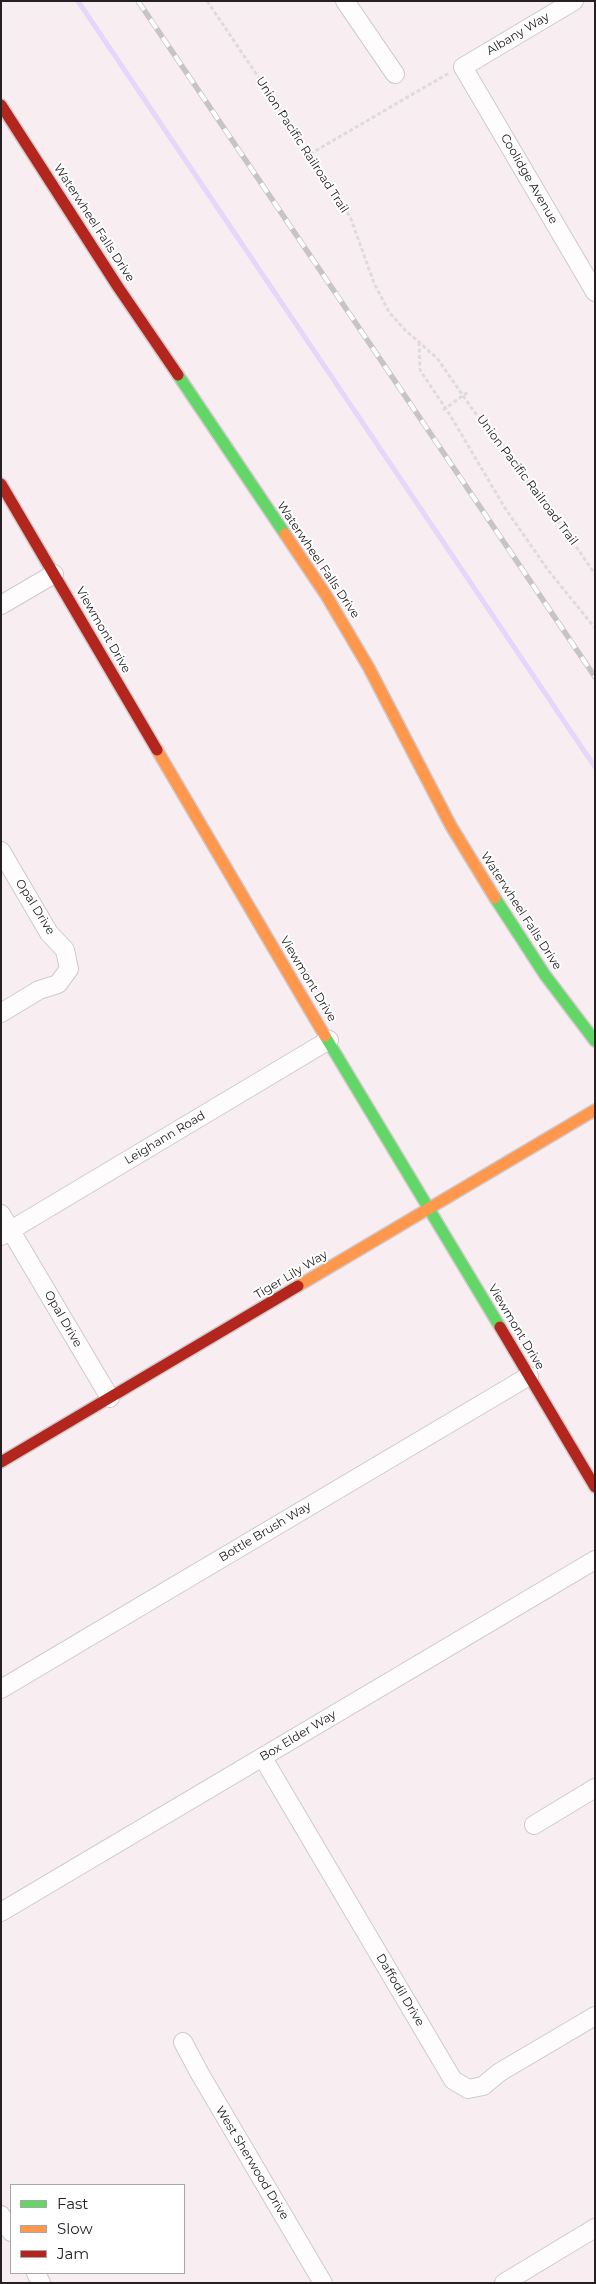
<!DOCTYPE html>
<html>
<head>
<meta charset="utf-8">
<style>
	body { margin:0 }
	#map { position:relative; width:596px; height:2284px; overflow:hidden; background:#f8eef1; font-family:Montserrat,sans-serif }
	canvas { display:block }
	.frame { position:absolute; inset:0; border:2px solid #262022; pointer-events:none }
	.legend { position:absolute; left:10px; top:2184px; width:175px; height:90px; box-sizing:border-box; background:#fff; border:1px solid #a8a6a7; margin:0; padding:6px 9px; list-style:none; font-size:15px; color:#262022 }
	.legend li { display:flex; align-items:center; gap:10px; height:25px }
	.legend b { width:25px; border:1px solid #a8a6a7 }
</style>
</head>
<body>
<div id="map">
<canvas width="596" height="2284"></canvas>
<div class="frame"></div>
<ul class="legend">
<li><b style="height:6px;background:#63d668"></b>Fast</li>
<li><b style="height:6px;background:#ff974d"></b>Slow</li>
<li><b style="height:6px;background:#b3261e"></b>Jam</li>
</ul>
</div>
<script>
const c = document.querySelector('canvas').getContext('2d');
c.lineJoin = 'round';
const toPath = rows => new Path2D(rows.map(r => 'M' + r).join(''));
function stroke(path, color, width, dash) { c.strokeStyle = color; c.lineWidth = width; c.lineCap = dash ? 'butt' : 'round'; c.setLineDash(dash || []); c.stroke(path); }
function write(font, color, halo, rows, align = 'center') {
  c.font = font + ' Montserrat,sans-serif'; c.lineWidth = 4; c.setLineDash([]); c.textBaseline = 'middle'; c.strokeStyle = halo; c.fillStyle = color; for (const [text, x, y, turn = 0] of rows) {
    c.save(); c.translate(x, y); c.rotate((+turn || 0) * Math.PI / 180); c.textAlign = isNaN(turn) ? turn : align; if (halo) c.strokeText(text, 0, 0); c.fillText(text, 0, 0); c.restore();
  }
}
const stream = toPath([
	[78,1,595,767]
]);
const path = toPath([
	[207,1,338,195,351,219,374,283,389,312,405,330,437,358,473,410,539,493,595,574],
	[310,154,449,73],
	[419,342,420,370,450,415,505,508,548,570,595,628],
	[443,410,468,392]
]);
const street = toPath([
	[345,1,395,74],
	[574,1,463,67,595,292],
	[1,605,54,574],
	[1,851,49,933,65,950,69,969,58,984,39,990,1,1013],
	[1,1214,110,1398],
	[1,1236,329,1040],
	[1,1689,529,1376],
	[263,1758,453,2080,468,2089,483,2086,500,2072,595,2016],
	[534,1825,595,1788],
	[1,1912,595,1560],
	[183,2042,200,2074,323,2283],
	[1,2215,11,2232],
	[36,2273,41,2283],
	[504,2283,595,2228]
]);
const fast = toPath([
	[178,375,285,534],
	[495,898,545,975,595,1041],
	[325,1036,500,1327]
]);
const slow = toPath([
	[285,534,326,595,369,668,451,826,495,898],
	[157,750,325,1036],
	[298,1286,595,1110]
]);
const jam = toPath([
	[1,105,118,287,178,375],
	[1,484,157,750],
	[500,1327,595,1487],
	[1,1462,298,1286]
]);
const rail = toPath([
	[138,1,595,677]
]);
const streetNames = [
	["Albany Way",518,34,-31],
	["Union Pacific Railroad Trail",302,145,57],
	["Coolidge Avenue",529,179,60],
	["Waterwheel Falls Drive",94,223,57],
	["Union Pacific Railroad Trail",527,480,53],
	["Waterwheel Falls Drive",318,560,56],
	["Viewmont Drive",103,630,60],
	["Opal Drive",35,907,58],
	["Waterwheel Falls Drive",521,911,57],
	["Viewmont Drive",308,979,59],
	["Leighann Road",165,1138,-31],
	["Tiger Lily Way",291,1275,-31],
	["Opal Drive",63,1319,60],
	["Viewmont Drive",516,1327,59],
	["Bottle Brush Way",265,1532,-31],
	["Box Elder Way",298,1736,-31],
	["Daffodil Drive",400,1990,59],
	["West Sherwood Drive",252,2163,59]
];
stroke(stream, '#e6d7fa', 5);
stroke(street, '#d0c9cb', 20);
stroke(fast, '#d0c9cb', 14);
stroke(slow, '#d0c9cb', 14);
stroke(jam, '#d0c9cb', 14);
stroke(path, '#dedbdd', 3, [4, 2.5]);
stroke(street, '#fefcfd', 18);
stroke(fast, '#63d668', 11);
stroke(slow, '#ff974d', 11);
stroke(jam, '#b3261e', 11);
stroke(rail, '#c7c4c5', 5.5);
stroke(rail, '#fff', 4, [11]);
write('12px', '#262022', '#fff', streetNames);
</script>
</body>
</html>
